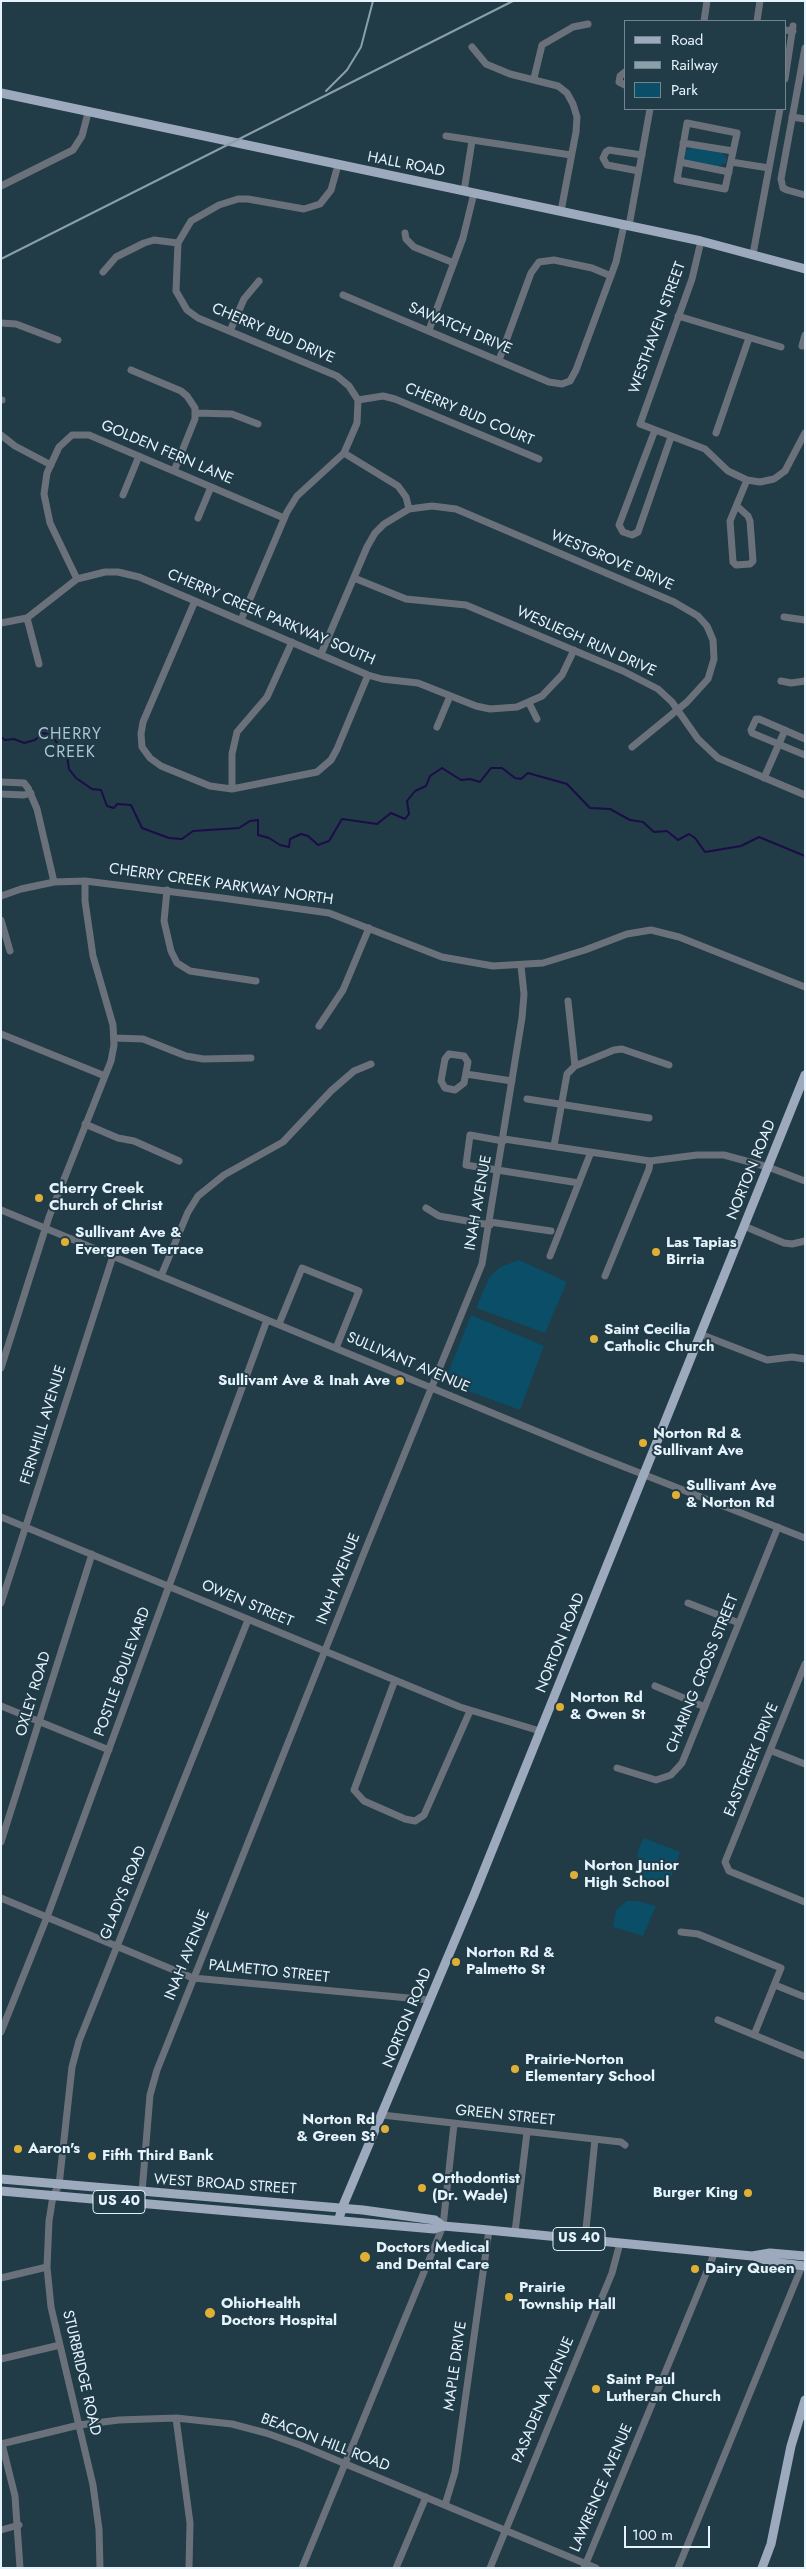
<!DOCTYPE html>
<html>
<head>
<meta charset="utf-8">
<style>
	body { margin:0 }
	#map { position:relative; width:806px; height:2569px; overflow:hidden; background:#213b47; font-family:Jost,sans-serif }
	canvas { display:block }
	.frame { position:absolute; inset:0; border:2px solid #e5f4fc; pointer-events:none }
	.legend { position:absolute; left:624px; top:20px; width:162px; height:90px; box-sizing:border-box; background:#213b47; border:1px solid #6f858f; margin:0; padding:6px 9px; list-style:none; font-size:15px; color:#e5f4fc }
	.legend li { display:flex; align-items:center; gap:10px; height:25px }
	.legend b { width:25px; border:1px solid #6f858f }
	.scale { position:absolute; left:624px; top:2526px; width:86px; height:22px; box-sizing:border-box; border:2px solid #e5f4fc; border-top:0; padding-left:6px; font-size:15px; line-height:18px; white-space:nowrap; color:#e5f4fc; -webkit-text-stroke:4px #213b47; paint-order:stroke }
</style>
</head>
<body>
<div id="map">
<canvas width="806" height="2569"></canvas>
<div class="frame"></div>
<ul class="legend">
<li><b style="height:6px;background:#9daabe"></b>Road</li>
<li><b style="height:6px;background:#8a9fa8"></b>Railway</li>
<li><b style="height:14px;background:#0a4e67"></b>Park</li>
</ul>
<div class="scale">100 m</div>
</div>
<script>
const c = document.querySelector('canvas').getContext('2d');
c.lineJoin = 'round';
function fill(path, color) { c.fillStyle = color; c.fill(path, 'evenodd'); }
const toPath = rows => new Path2D(rows.map(r => 'M' + r).join(''));
function stroke(path, color, width, dash) { c.strokeStyle = color; c.lineWidth = width; c.lineCap = dash ? 'butt' : 'round'; c.setLineDash(dash || []); c.stroke(path); }
function write(font, color, halo, rows, align = 'center') {
  c.font = font + ' Jost,sans-serif'; c.lineWidth = 4; c.setLineDash([]); c.textBaseline = 'middle'; c.strokeStyle = halo; c.fillStyle = color; for (const [text, x, y, turn = 0] of rows) {
    c.save(); c.translate(x, y); c.rotate((+turn || 0) * Math.PI / 180); c.textAlign = isNaN(turn) ? turn : align; if (halo) c.strokeText(text, 0, 0); c.fillText(text, 0, 0); c.restore();
  }
}
const green = toPath([
	[694,147,721,152,727,158,726,163,717,167,687,161,685,157,686,150],
	[519,1260,567,1282,545,1333,476,1308,489,1278,500,1267],
	[471,1315,544,1346,520,1410,449,1384,446,1378],
	[644,1838,680,1852,667,1889,654,1886,642,1876,637,1863,638,1850],
	[627,1901,638,1901,656,1906,643,1936,613,1927,616,1910]
]);
const stream = toPath([
	[1,737,5,740,14,739,24,743,35,740,43,733,51,735,67,756,69,769,76,778,92,789,101,790,107,806,114,808,117,804,131,805,142,828,169,838,182,839,193,831,239,828,250,821,258,820,258,835,269,838,280,845,289,847,290,839,301,834,308,836,318,845,329,841,342,819,377,824,391,813,405,819,409,814,407,801,415,791,426,786,430,776,442,768,461,780,470,779,480,782,491,768,502,768,515,778,521,779,528,773,567,784,590,808,610,809,630,820,643,822,654,832,667,831,678,840,689,834,695,838,705,852,741,846,759,837,805,856]
]);
const minor = toPath([
	[704,21,707,1],
	[757,21,760,1],
	[785,30,793,31],
	[472,47,486,64,510,74,558,86,567,93,573,104,577,117,576,132,561,211],
	[805,48,781,179,783,188,787,190,805,195],
	[625,72,620,76,619,82,625,85],
	[534,78,542,45,573,27,588,24],
	[785,79,793,26],
	[792,117,805,119],
	[687,123,737,133,725,189,677,180,687,123],
	[446,136,571,155],
	[683,143,733,151],
	[680,162,729,172],
	[731,162,769,168],
	[639,171,607,165,603,158,606,152,609,150,642,155],
	[1,186,73,150,82,136,88,113],
	[464,191,472,141],
	[629,226,650,109],
	[405,233,406,239,414,247,454,263],
	[701,241,692,279,640,424,705,449,728,471,747,480,760,482,774,479,785,471,805,433],
	[753,254,780,109],
	[103,272,116,257,144,243,154,240,178,243],
	[343,295,549,382,562,384,570,381,576,370,616,262,624,225],
	[678,316,781,347],
	[1,323,16,324,58,340],
	[429,330,463,238,474,193],
	[230,331,244,299,259,281],
	[805,335,802,346,805,346],
	[499,360,531,273,539,262,554,260,592,268,611,276],
	[131,370,181,391,187,396,195,408,195,419,174,471],
	[1,400,2,400],
	[358,400,383,396,395,399,539,459],
	[196,413,232,414,258,424],
	[655,430,619,525,623,532,632,535,638,532,671,437],
	[716,433,749,338],
	[1,435,15,446,51,465],
	[344,453,398,486,406,497,409,509],
	[123,495,139,456],
	[738,507,748,516,750,521,753,561,750,564,736,565,733,562,730,521,747,480],
	[198,518,211,487],
	[354,578,406,599,466,605,623,671,658,689,672,702,698,739,718,758,805,795],
	[77,579,50,523,44,494,47,473,59,447,72,435,89,435,284,518],
	[195,601,143,722,141,734,142,747,150,758,161,766,210,786,232,789,317,772,331,760,337,749,368,675],
	[784,617,805,620],
	[27,618,39,664],
	[241,620,287,512,297,496,344,453,357,423,358,400,349,386,337,376,198,318,187,310,176,291,178,243,191,221,219,205,238,199,248,199,304,209,320,204,331,190,338,165],
	[1,623,27,618,77,579,105,572,118,572,139,577,368,675,382,679,418,683,476,706,490,709,517,707,542,696,562,675,574,650],
	[321,654,367,547,375,533,384,524,409,509,432,506,456,509,674,602,698,616,707,626,713,640,714,659,708,679,687,702,632,747],
	[781,681,791,683,805,681],
	[529,703,537,719],
	[437,727,450,696],
	[805,739,759,719,756,719,751,730,752,733,805,755],
	[764,778,785,730],
	[1,782,24,783,28,788,37,809,54,882],
	[232,789,232,754,237,732,267,697,292,642],
	[1,794,24,795,31,793],
	[167,890,164,921,171,951,177,963,190,971,256,981],
	[1,896,21,889,54,882,85,881,222,898,329,913,442,957,493,966,543,963,585,950,627,934,651,930,679,937,805,987],
	[1,920,10,951],
	[568,1001,575,1066],
	[319,1026,343,990,369,928],
	[1,1034,105,1076],
	[115,1038,143,1039,186,1056,203,1059,251,1058],
	[449,1054,464,1056,468,1062,464,1083,455,1090,445,1088,441,1081,445,1059,449,1054],
	[466,1074,512,1081],
	[527,1099,649,1118],
	[85,1124,118,1138,134,1141,179,1161],
	[504,1139,650,1161,697,1155,724,1155,768,1167,805,1181],
	[503,1141,470,1135,466,1165,579,1183],
	[554,1146,567,1074,575,1066,614,1050,622,1049,669,1065],
	[426,1208,439,1216,490,1225],
	[1,1210,589,1453,805,1538],
	[490,1222,551,1231],
	[744,1226,784,1243,792,1244,805,1241],
	[550,1256,591,1152],
	[161,1276,188,1212,198,1196,224,1175,283,1142,331,1091,354,1071,371,1064],
	[605,1276,649,1169,650,1161],
	[279,1324,302,1268,359,1291,336,1348],
	[700,1334,767,1360,792,1357,805,1359],
	[1,1368,49,1217,111,1061,114,1045,113,1025,93,956,85,901,85,881],
	[1,1517,460,1707,540,1731],
	[1,1603,113,1256],
	[688,1603,739,1623],
	[805,1664,725,1862,729,1871,805,1902],
	[395,1680,354,1790,364,1801,405,1819,415,1821,424,1815,470,1711],
	[655,1686,705,1707],
	[1,1706,109,1750],
	[772,1751,805,1764],
	[617,1768,656,1780,671,1775,682,1763,778,1527],
	[1,1842,92,1554],
	[1,1898,193,1978,430,2000],
	[681,1932,698,1934,781,1968,754,2035],
	[775,1985,805,1997],
	[718,2020,805,2056],
	[1,2032,47,1917,267,1320],
	[382,2115,621,2142,625,2145],
	[142,2192,150,2095,157,2070,366,1548,482,1264,522,1018,524,994,521,966],
	[515,2232,527,2132],
	[585,2239,595,2139],
	[1,2278,47,2267],
	[1,2359,60,2345],
	[176,2418,190,2523,189,2568],
	[1,2444,79,2425,119,2420,176,2418,232,2424,266,2433,300,2445,596,2568],
	[2,2444,15,2496,20,2568],
	[445,2505,455,2472,489,2230],
	[1,2530,19,2525],
	[100,2568,99,2529,93,2485,51,2307,47,2267,49,2221,53,2196,59,2185,72,2067,79,2041,248,1620],
	[302,2568,443,2226,454,2124],
	[396,2568,426,2497],
	[490,2568,612,2273,620,2243],
	[584,2568,715,2252],
	[678,2568,802,2266]
]);
const major = toPath([
	[1,93,701,241,805,269],
	[1,2179,363,2210,435,2220,443,2226],
	[1,2191,434,2229,443,2226,478,2229,752,2256,770,2253,805,2256],
	[339,2219,342,2208,474,1895,805,1075],
	[754,2256,771,2262,805,2266],
	[762,2568,771,2544,791,2446,805,2400]
]);
const rail = toPath([
	[326,91,347,70,361,47,373,1],
	[1,259,513,1]
]);
const markers = [
	[39,1198,5,"#e0b034"],
	[65,1242,5,"#e0b034"],
	[656,1252,5,"#e0b034"],
	[594,1339,5,"#e0b034"],
	[400,1381,5,"#e0b034"],
	[643,1443,5,"#e0b034"],
	[676,1495,5,"#e0b034"],
	[560,1707,5,"#e0b034"],
	[574,1875,5,"#e0b034"],
	[456,1962,5,"#e0b034"],
	[515,2069,5,"#e0b034"],
	[385,2129,5,"#e0b034"],
	[18,2149,5,"#e0b034"],
	[92,2156,5,"#e0b034"],
	[422,2188,5,"#e0b034"],
	[748,2193,5,"#e0b034"],
	[365,2257,6,"#e0b034"],
	[695,2269,5,"#e0b034"],
	[509,2297,5,"#e0b034"],
	[210,2313,6,"#e0b034"],
	[596,2389,5,"#e0b034"]
];
const shields = [
	[119,2202,52],
	[579,2239,52]
];
const shieldNames = [
	["US 40",119,2202],
	["US 40",579,2239]
];
const streetNames = [
	["HALL ROAD",406,165,11],
	["WESTHAVEN STREET",658,328,-70],
	["SAWATCH DRIVE",460,329,23],
	["CHERRY BUD DRIVE",273,334,23],
	["CHERRY BUD COURT",469,415,23],
	["GOLDEN FERN LANE",167,453,23],
	["WESTGROVE DRIVE",612,561,23],
	["CHERRY CREEK PARKWAY SOUTH",271,618,23],
	["WESLIEGH RUN DRIVE",586,642,24],
	["CHERRY CREEK PARKWAY NORTH",221,885,8],
	["NORTON ROAD",752,1170,-68],
	["INAH AVENUE",479,1203,-80],
	["SULLIVANT AVENUE",408,1363,23],
	["FERNHILL AVENUE",44,1425,-73],
	["INAH AVENUE",339,1579,-69],
	["OWEN STREET",247,1604,23],
	["NORTON ROAD",561,1643,-68],
	["POSTLE BOULEVARD",123,1672,-70],
	["CHARING CROSS STREET",703,1674,-68],
	["OXLEY ROAD",34,1694,-73],
	["EASTCREEK DRIVE",752,1760,-68],
	["GLADYS ROAD",124,1893,-68],
	["INAH AVENUE",188,1955,-68],
	["PALMETTO STREET",269,1972,6],
	["NORTON ROAD",408,2018,-68],
	["GREEN STREET",505,2116,6],
	["WEST BROAD STREET",225,2185,4],
	["MAPLE DRIVE",456,2366,-82],
	["STURBRIDGE ROAD",81,2373,77],
	["PASADENA AVENUE",544,2400,-67],
	["BEACON HILL ROAD",325,2443,21],
	["LAWRENCE AVENUE",602,2488,-67]
];
const poiNames = [
	["Cherry Creek",49,1189],
	["Church of Christ",49,1206],
	["Sullivant Ave &",75,1233],
	["Evergreen Terrace",75,1250],
	["Las Tapias",666,1243],
	["Birria",666,1260],
	["Saint Cecilia",604,1330],
	["Catholic Church",604,1347],
	["Sullivant Ave & Inah Ave",390,1381,"right"],
	["Norton Rd &",653,1434],
	["Sullivant Ave",653,1451],
	["Sullivant Ave",686,1486],
	["& Norton Rd",686,1503],
	["Norton Rd",570,1698],
	["& Owen St",570,1715],
	["Norton Junior",584,1866],
	["High School",584,1883],
	["Norton Rd &",466,1953],
	["Palmetto St",466,1970],
	["Prairie-Norton",525,2060],
	["Elementary School",525,2077],
	["Norton Rd",375,2120,"right"],
	["& Green St",375,2137,"right"],
	["Aaron's",28,2149],
	["Fifth Third Bank",102,2156],
	["Orthodontist",432,2179],
	["(Dr. Wade)",432,2196],
	["Burger King",738,2193,"right"],
	["Doctors Medical",376,2248],
	["and Dental Care",376,2265],
	["Dairy Queen",705,2269],
	["Prairie",519,2288],
	["Township Hall",519,2305],
	["OhioHealth",221,2304],
	["Doctors Hospital",221,2321],
	["Saint Paul",606,2380],
	["Lutheran Church",606,2397]
];
const neighbourhoodNames = [
	["CHERRY",70,735],
	["CREEK",70,753]
];
fill(green, '#0a4e67');
stroke(stream, '#1c0d48', 2);
stroke(minor, '#6b717b', 7);
stroke(major, '#9daabe', 9);
stroke(rail, '#8a9fa8', 2);
for (const [x, y, r, color] of markers) { const dot = new Path2D(); dot.arc(x, y, r, 0, 2 * Math.PI); c.fillStyle = color; c.fill(dot); stroke(dot, '#213b47', 2); }
for (const [x, y, w] of shields) { const box = new Path2D(); box.roundRect(x - w / 2, y - 11.5, w, 23, 4); c.fillStyle = '#213b47'; c.fill(box); stroke(box, '#e5f4fc', 1); }
write('bold 14px', '#e5f4fc', null, shieldNames);
write('15px', '#e5f4fc', '#213b47', streetNames);
write('bold 15px', '#e5f4fc', '#213b47', poiNames, 'left');
c.letterSpacing = '1px';
write('16px', '#aac8d7', '#213b47', neighbourhoodNames);
c.letterSpacing = '0px';
</script>
</body>
</html>
